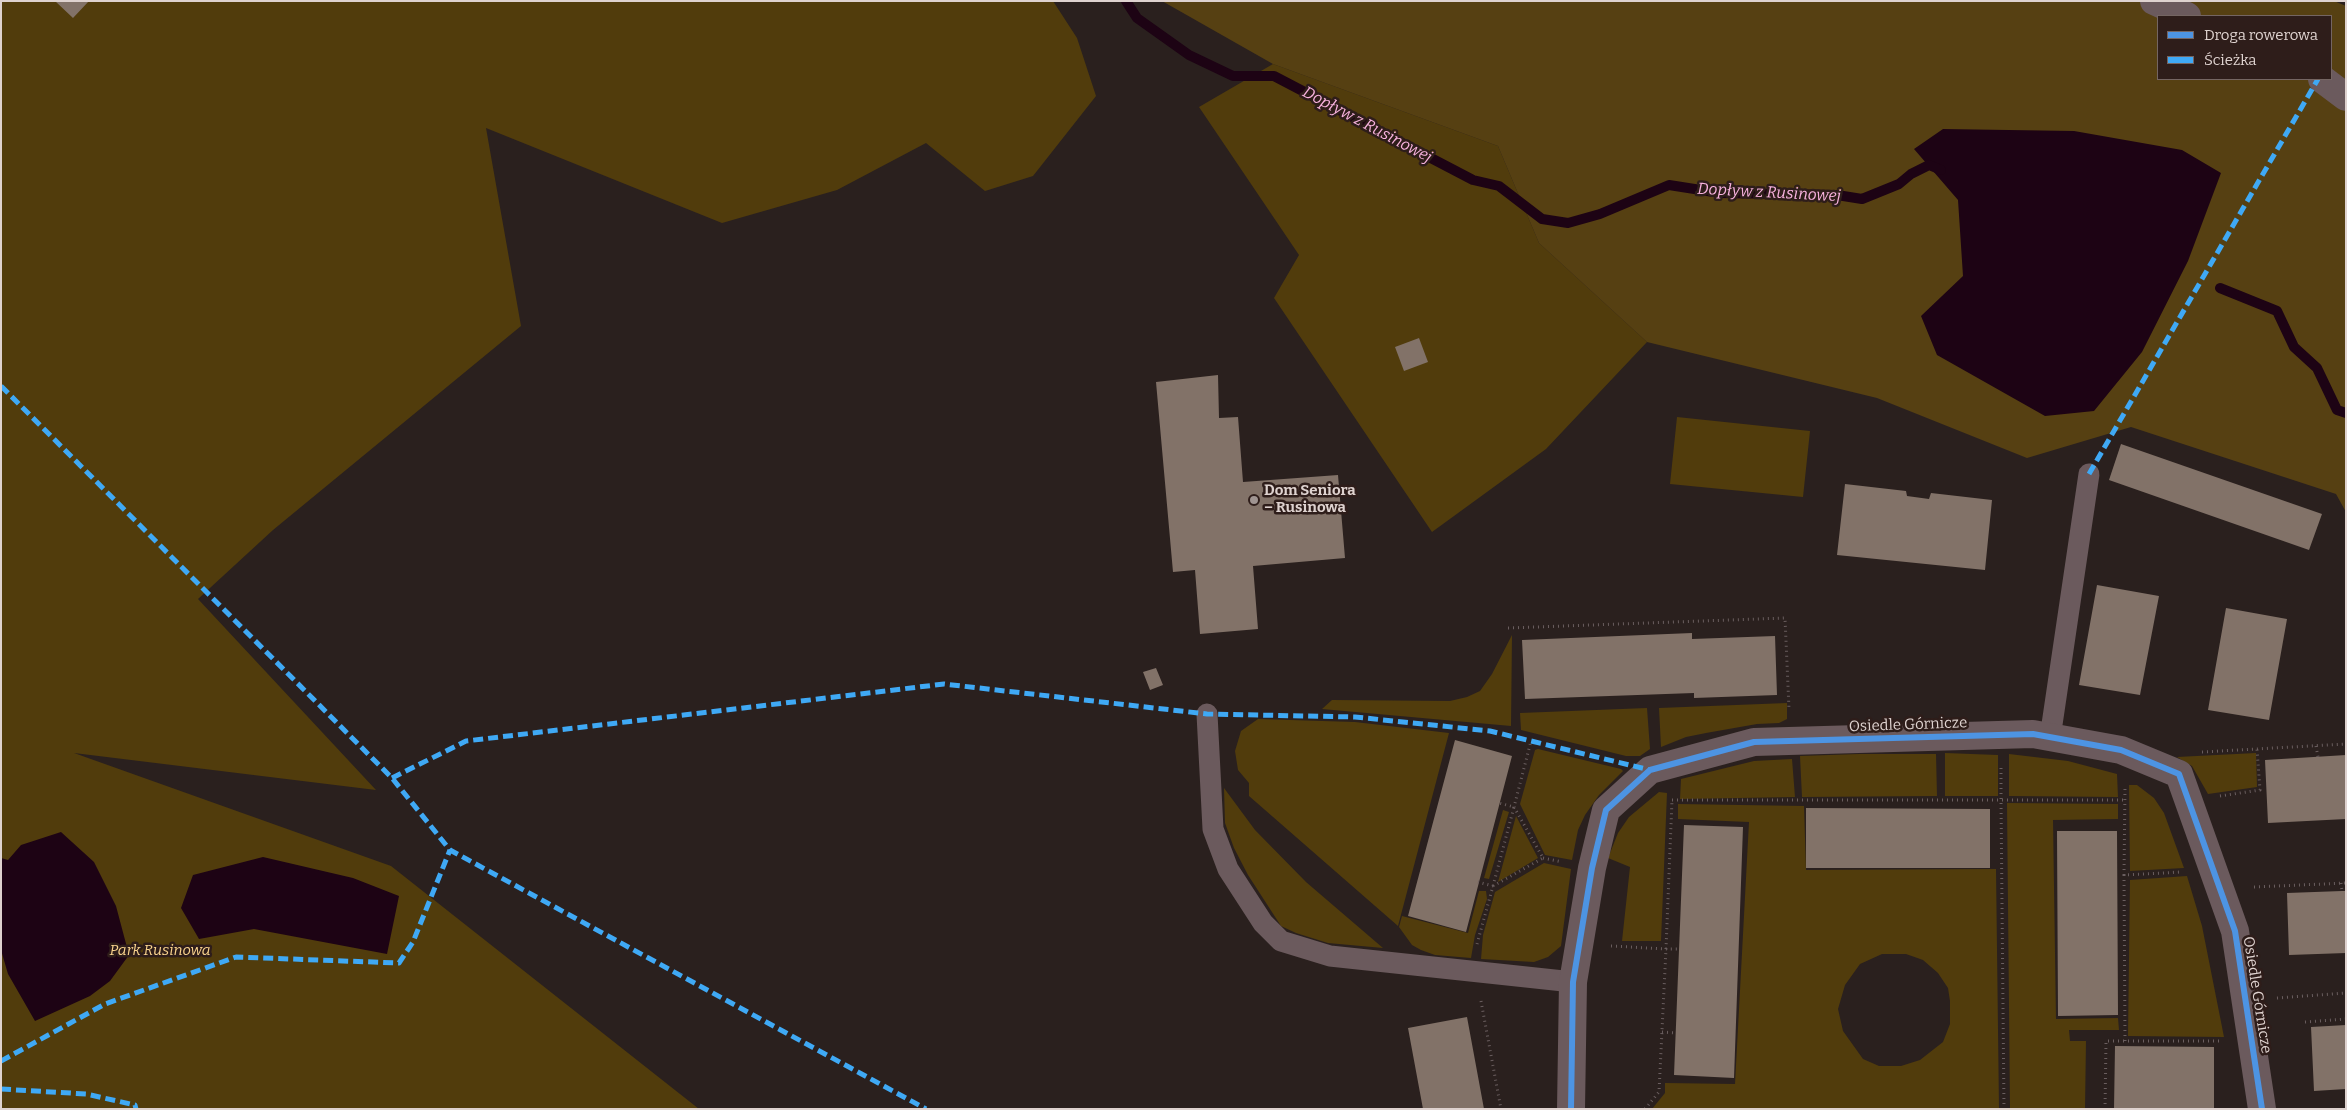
<!DOCTYPE html>
<html>
<head>
<meta charset="utf-8">
<style>
	body { margin:0 }
	#map { position:relative; width:2347px; height:1110px; overflow:hidden; background:#2a201e; font-family:Bitter,serif }
	canvas { display:block }
	.frame { position:absolute; inset:0; border:2px solid #ded2cf; pointer-events:none }
	.legend { position:absolute; left:2157px; top:15px; width:175px; height:65px; box-sizing:border-box; background:#2e1d1a; border:1px solid #746562; margin:0; padding:6px 9px; list-style:none; font-size:15px; color:#ded2cf }
	.legend li { display:flex; align-items:center; gap:10px; height:25px }
	.legend b { width:25px; border:1px solid #746562 }
</style>
</head>
<body>
<div id="map">
<canvas width="2347" height="1110"></canvas>
<div class="frame"></div>
<ul class="legend">
<li><b style="height:6px;background:#4d94e3"></b>Droga rowerowa</li>
<li><b style="height:6px;background:#3fa9f5"></b>Ścieżka</li>
</ul>
</div>
<script>
const c = document.querySelector('canvas').getContext('2d');
c.lineJoin = 'round';
function fill(path, color) { c.fillStyle = color; c.fill(path, 'evenodd'); }
const toPath = rows => new Path2D(rows.map(r => 'M' + r).join(''));
function stroke(path, color, width, dash) { c.strokeStyle = color; c.lineWidth = width; c.lineCap = dash ? 'butt' : 'round'; c.setLineDash(dash || []); c.stroke(path); }
function write(font, color, halo, rows, align = 'center') {
  c.font = font + ' Bitter,serif'; c.lineWidth = 5; c.setLineDash([]); c.textBaseline = 'middle'; c.strokeStyle = halo; c.fillStyle = color; for (const [text, x, y, turn = 0] of rows) {
    c.save(); c.translate(x, y); c.rotate((+turn || 0) * Math.PI / 180); c.textAlign = isNaN(turn) ? turn : align; if (halo) c.strokeText(text, 0, 0); c.fillText(text, 0, 0); c.restore();
  }
}
const green = toPath([
	[1,1,1053,1,1077,38,1096,96,1033,176,985,191,926,143,837,190,722,223,486,128,521,326,273,530,198,599,376,790,74,753,391,866,699,1109,1,1109],
	[1273,64,1498,146,1539,243,1647,342,1546,449,1432,532,1274,298,1299,255,1199,107],
	[1677,417,1810,431,1803,497,1670,484],
	[1512,635,1511,726,1322,709,1332,700,1450,701,1467,697,1480,691,1492,674],
	[1787,703,1787,719,1779,723,1757,724,1706,733,1686,737,1661,747,1659,708],
	[1647,708,1650,749,1640,756,1626,756,1521,730,1520,713],
	[1258,719,1355,722,1449,733,1398,926,1249,796,1249,783,1238,770,1235,751,1241,731],
	[1538,749,1621,769,1623,771,1599,795,1585,815,1578,830,1572,860,1545,855,1520,804,1535,750],
	[1945,753,1998,755,1998,796,1945,796],
	[2256,753,2257,787,2208,794,2192,766,2177,757],
	[1859,754,1936,754,1937,796,1802,797,1800,756],
	[2009,754,2068,761,2117,774,2118,797,2009,796],
	[1792,759,1795,797,1680,799,1681,779,1754,761],
	[2129,785,2137,785,2154,798,2164,813,2184,868,2130,871],
	[1224,788,1255,830,1306,882,1383,948,1328,943,1296,933,1281,926,1248,875,1234,848,1225,823],
	[1659,792,1667,793,1661,941,1622,941,1630,867,1608,858,1618,833,1629,817],
	[2007,803,2118,804,2118,819,2053,820,2056,1019,2118,1018,2119,1030,2069,1030,2070,1041,2086,1041,2085,1109,2010,1109],
	[1678,804,1804,806,1806,870,1996,869,1999,1109,1652,1109,1665,1093,1665,1083,1735,1084,1749,822,1678,819],
	[1882,954,1906,954,1923,960,1938,973,1948,988,1950,1001,1950,1024,1943,1042,1920,1060,1901,1066,1879,1066,1863,1059,1843,1031,1838,1009,1845,985,1860,964],
	[1503,810,1509,812,1489,879,1484,878],
	[1516,816,1538,858,1498,882],
	[1544,863,1571,869,1561,946,1548,957,1534,962,1481,959,1483,935,1495,892],
	[2187,876,2202,926,2224,1037,2128,1036,2130,880],
	[1479,891,1486,891,1487,899,1475,935,1471,958,1435,955,1421,950,1412,945,1399,927,1402,916,1468,933]
]);
const forest = toPath([
	[1162,1,2334,1,2346,6,2346,512,2336,494,2131,427,2027,458,1877,398,1647,342,1539,243,1498,146,1273,64],
	[2158,16,2331,16,2331,79,2158,79]
]);
const water = toPath([
	[1943,129,2074,131,2182,150,2221,173,2188,261,2142,352,2094,411,2045,416,1937,355,1921,316,1963,276,1958,200,1914,149],
	[61,832,94,862,116,906,129,955,110,981,90,996,35,1021,8,974,1,950,1,858,8,860,21,845],
	[263,857,353,878,399,896,387,954,254,929,199,939,181,908,193,875]
]);
const stream = toPath([
	[1126,1,1137,18,1189,55,1233,76,1274,76,1473,180,1499,186,1542,219,1568,223,1600,214,1669,185,1720,193,1837,195,1862,199,1899,184,1911,174,1929,165,1941,170],
	[2220,288,2277,311,2294,347,2317,368,2337,410,2346,413]
]);
const building = toPath([
	[55,1,89,1,73,18],
	[1419,338,1428,362,1404,371,1395,347],
	[1218,375,1219,418,1238,417,1243,482,1338,475,1345,558,1253,566,1258,629,1200,634,1195,570,1173,572,1156,382],
	[2121,444,2322,514,2309,550,2109,480],
	[1845,484,1906,491,1907,496,1929,499,1931,493,1992,500,1985,570,1837,555],
	[2097,585,2159,596,2140,695,2079,685],
	[2226,608,2287,619,2269,720,2208,710],
	[1692,633,1692,639,1775,636,1777,695,1694,698,1694,693,1525,699,1522,640],
	[1156,668,1163,685,1150,690,1143,672],
	[1455,740,1512,756,1466,932,1408,916],
	[2346,755,2346,819,2268,823,2265,760],
	[1806,808,1990,809,1990,868,1806,868],
	[1684,825,1743,827,1734,1078,1674,1075],
	[2057,831,2117,831,2118,1015,2058,1016],
	[2342,891,2346,891,2346,953,2289,955,2287,893],
	[1467,1017,1484,1109,1423,1109,1408,1028],
	[2346,1025,2346,1089,2314,1091,2311,1027],
	[2115,1046,2214,1047,2214,1109,2114,1109]
]);
const path = toPath([
	[1508,628,1785,618,1789,709],
	[2316,746,2318,757],
	[2202,752,2346,744],
	[2220,796,2260,790,2257,749],
	[1672,800,2001,800,2001,768],
	[1543,858,1562,862],
	[2124,875,2125,786],
	[2341,883,2342,891],
	[1493,886,1543,858,1514,807,1531,741],
	[1493,886,1514,807,1499,803],
	[2254,887,2346,883],
	[1477,944,1493,886,1478,882],
	[1611,946,1666,949,1672,800],
	[2277,998,2346,993],
	[1481,1001,1501,1109],
	[2305,1022,2346,1019],
	[1662,1032,1676,1033],
	[2125,1041,2124,875,2181,872],
	[1645,1109,1659,1092,1666,949,1680,949],
	[2004,1109,2001,800,2125,800],
	[2105,1109,2106,1041,2220,1041]
]);
const service = toPath([
	[1207,714,1213,829,1228,869,1263,923,1281,941,1330,956,1573,982],
	[2050,738,2089,474]
]);
const minor = toPath([
	[2154,1,2187,16],
	[2322,79,2346,97],
	[1571,1109,1573,982,1592,868,1606,810,1650,770,1754,742,2033,734,2121,750,2179,774,2235,931,2262,1109]
]);
const quiet = toPath([
	[1,386,392,778,450,850,926,1109],
	[2089,474,2318,79],
	[392,778,466,741,944,684,1207,714,1355,717,1490,731,1650,770],
	[1,1061,105,1004,236,957,399,963,413,942,450,850],
	[1,1089,86,1094,135,1105,136,1109]
]);
const cycleway = toPath([
	[1571,1109,1573,982,1592,868,1606,810,1650,770,1754,742,2033,734,2121,750,2179,774,2235,931,2262,1109]
]);
const markers = [
	[1254,500,5,"#9f9491"]
];
const poiNames = [
	["Dom Seniora",1264,491],
	["– Rusinowa",1264,508]
];
const streetNames = [
	["Osiedle Górnicze",1908,725,-2],
	["Osiedle Górnicze",2257,995,81]
];
const parkNames = [
	["Park Rusinowa",160,951]
];
const waterNames = [
	["Dopływ z Rusinowej",1367,125,28],
	["Dopływ z Rusinowej",1769,193,3]
];
fill(green, '#513c0c');
fill(forest, '#564012');
fill(water, '#1d0314');
stroke(stream, '#1d0314', 10);
fill(building, '#827268');
stroke(path, '#6a5e5f', 3, [1, 4]);
stroke(service, '#6b5a5d', 21);
stroke(minor, '#6b5a5d', 28);
stroke(quiet, '#3fa9f5', 5, [10, 5]);
stroke(cycleway, '#4d94e3', 6);
for (const [x, y, r, color] of markers) { const dot = new Path2D(); dot.arc(x, y, r, 0, 2 * Math.PI); c.fillStyle = color; c.fill(dot); stroke(dot, '#2e1d1a', 2); }
write('bold 15px', '#ded2cf', '#2e1d1a', poiNames, 'left');
write('15px', '#ded2cf', '#2e1d1a', streetNames);
write('italic 15px', '#f9d38d', '#2e1d1a', parkNames);
write('italic 16px', '#f8b2de', '#2e1d1a', waterNames);
</script>
</body>
</html>
